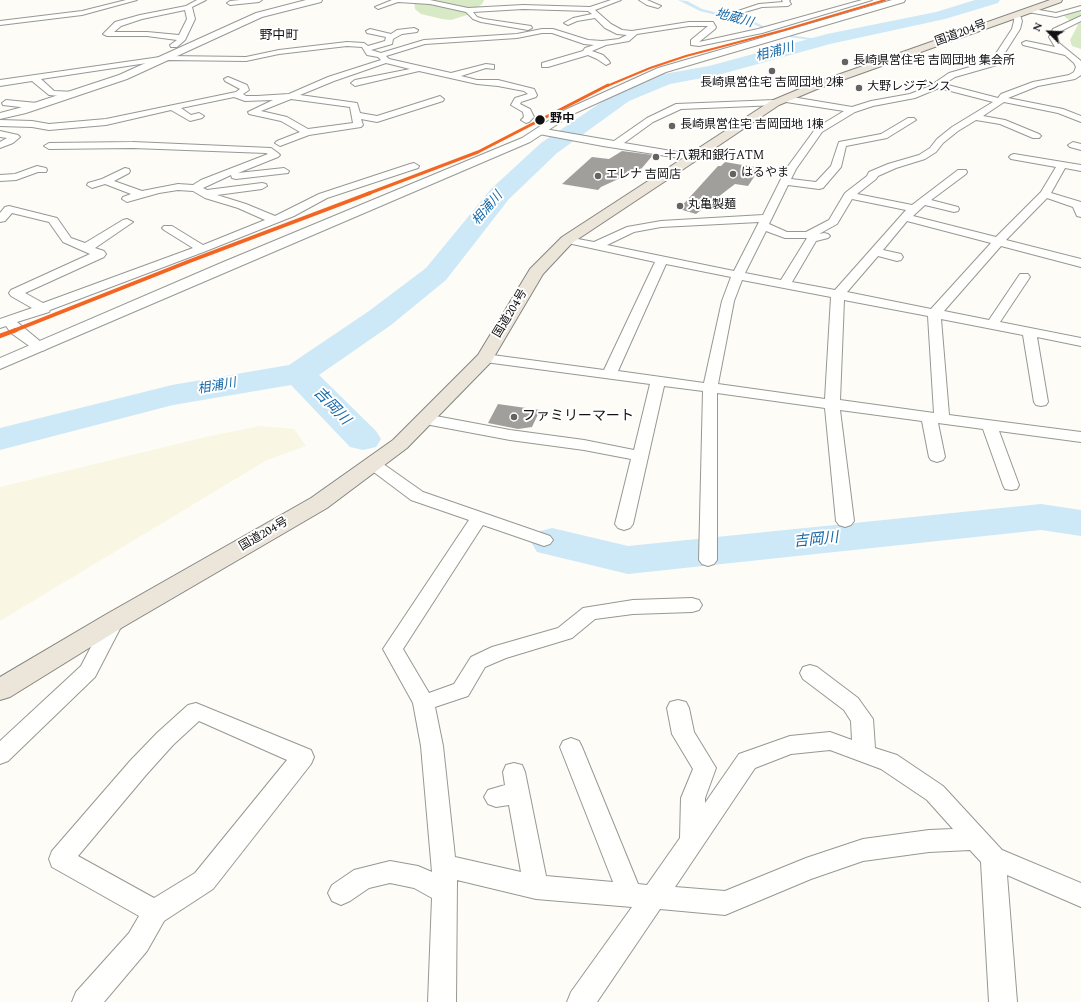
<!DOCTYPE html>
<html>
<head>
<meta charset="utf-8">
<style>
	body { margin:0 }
	#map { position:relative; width:1081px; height:1002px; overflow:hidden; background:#fdfcf7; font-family:Spectral,serif }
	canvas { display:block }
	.north { position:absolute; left:1029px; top:12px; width:40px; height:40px; -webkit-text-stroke:3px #fff; paint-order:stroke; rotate:294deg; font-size:11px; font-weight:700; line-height:16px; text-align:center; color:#111 }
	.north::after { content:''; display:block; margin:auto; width:14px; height:18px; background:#111; clip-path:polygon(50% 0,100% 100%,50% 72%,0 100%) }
</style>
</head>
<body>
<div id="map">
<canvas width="1081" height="1002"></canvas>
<div class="north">N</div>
</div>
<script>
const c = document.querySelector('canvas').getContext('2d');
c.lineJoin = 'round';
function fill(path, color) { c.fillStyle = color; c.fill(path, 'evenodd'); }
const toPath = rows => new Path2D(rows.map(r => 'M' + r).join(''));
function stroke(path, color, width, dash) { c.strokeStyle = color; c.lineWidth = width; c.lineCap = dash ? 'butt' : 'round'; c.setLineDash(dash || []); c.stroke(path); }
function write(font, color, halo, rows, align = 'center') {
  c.font = font + ' Spectral,"Noto Sans JP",serif'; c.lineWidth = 4; c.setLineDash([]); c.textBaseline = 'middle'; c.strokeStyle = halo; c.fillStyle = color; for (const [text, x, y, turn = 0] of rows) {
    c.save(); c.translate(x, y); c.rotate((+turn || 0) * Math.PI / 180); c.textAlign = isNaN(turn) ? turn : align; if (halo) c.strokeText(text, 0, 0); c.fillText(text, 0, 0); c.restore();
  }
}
const farmland = toPath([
	[260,426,294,429,306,446,267,460,0,621,0,487,210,436]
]);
const forest = toPath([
	[414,0,484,0,482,4,467,15,451,20,442,19,421,14,415,9],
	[1075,10,1081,11,1081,49,1072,46,1070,40,1078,25,1066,18,1062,13]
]);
const stream = toPath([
	[678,0,687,1,702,9,755,22,767,28,765,29,753,24,700,11,678,0],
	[789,35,810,38,829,39,810,40,790,37,789,35]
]);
const river = toPath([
	[975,0,1000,0,998,3,945,19,830,44,718,75,670,84,629,101,557,153,509,199,446,280,391,325,319,375,376,431,381,439,376,447,363,450,350,447,291,385,173,405,0,450,0,428,172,385,289,365,369,311,426,268,491,189,541,143,615,93,658,75,709,66,827,34,936,12,975,0],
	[1041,504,1081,510,1081,536,1041,530,628,574,537,552,531,542,537,532,552,528,628,546,1041,504]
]);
const building = toPath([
	[622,151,653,155,642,168,601,187,598,190,562,184,592,157,609,159],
	[725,162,760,168,748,186,735,184,696,214,679,209,718,166,721,166],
	[498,404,540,410,532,427,518,429,488,423]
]);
const minor = toPath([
	[126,0,137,0,82,15,0,25,0,21,82,11,126,0],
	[197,0,206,0,192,7,195,19,185,40,177,47,171,47,170,45,177,40,147,36,107,36,103,34,115,22,140,15,186,6,197,0],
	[185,10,187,19,179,35,147,32,114,32,121,26,142,19,185,10],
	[240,0,262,0,259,2,230,5,227,3,230,1,240,0],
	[392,0,430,0,468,8,523,5,590,7,611,0,621,0,595,10,611,24,622,30,632,31,689,22,713,22,716,27,715,29,699,42,758,29,862,0,872,0,762,33,699,46,691,45,691,40,708,26,689,26,637,34,629,41,606,45,592,51,603,55,609,61,610,63,606,65,597,59,588,55,548,67,542,67,542,63,583,51,585,48,594,45,584,44,552,33,542,33,517,38,425,44,386,56,389,59,451,73,486,64,494,65,494,69,486,68,461,76,477,80,498,80,534,89,537,95,536,97,521,102,520,104,530,109,534,117,529,122,526,123,521,120,524,117,523,112,511,105,515,98,528,94,524,91,498,86,477,84,419,71,355,86,351,83,355,80,410,69,386,63,334,81,300,95,357,103,360,113,377,116,437,97,440,96,444,99,443,101,377,122,361,119,363,125,361,127,309,135,280,146,275,143,277,141,300,132,281,121,249,114,248,112,273,100,245,101,234,97,181,108,191,115,199,113,204,116,202,118,190,121,171,110,106,125,49,130,32,127,0,126,0,120,32,121,49,124,106,119,236,92,240,89,225,81,224,79,228,77,247,85,249,90,243,94,246,96,257,96,289,94,328,77,381,60,378,57,367,55,362,47,347,46,279,54,246,61,167,60,41,79,54,91,75,92,76,94,72,97,49,95,32,81,0,86,0,80,167,56,246,57,279,50,347,42,364,43,368,46,385,41,386,37,367,33,366,31,370,29,391,34,397,30,414,28,418,30,417,32,402,34,393,39,392,44,371,50,381,53,424,40,517,34,542,29,553,29,588,40,602,41,619,39,627,35,617,34,605,28,595,18,577,21,568,25,564,23,573,18,592,14,588,11,523,9,473,12,477,17,484,19,531,26,532,28,528,30,481,22,473,19,466,12,430,4,398,2,378,9,375,7,392,0],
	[291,99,350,107,353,123,308,129,287,117,261,111,291,99],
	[639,0,647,0,661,6,658,8,647,5,639,0],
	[782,0,790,0,789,1,791,4,788,6,762,7,738,14,735,12,759,4,783,2,782,0],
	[1081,6,1081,10,1056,17,1028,12,1025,10,1028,8,1056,13,1081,6],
	[1017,13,1020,15,1022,21,1020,29,997,65,955,77,944,84,998,98,1001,94,1033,82,1069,75,1074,72,1076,67,1074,63,1065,55,1023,45,1022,43,1026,41,1055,47,1049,37,1053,29,1081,16,1081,21,1059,32,1057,37,1059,43,1081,61,1081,75,1075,79,1038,86,1008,98,1063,109,1081,116,1081,122,1058,113,1004,102,983,116,1005,120,1039,134,1041,136,1039,138,1033,138,1000,124,976,120,958,131,943,143,936,152,925,159,896,168,878,176,876,179,857,194,912,205,958,170,966,170,967,172,966,174,931,200,958,207,959,209,958,211,954,212,925,205,913,216,996,237,1041,192,1056,167,1011,159,1009,157,1011,155,1014,154,1081,165,1081,171,1065,168,1051,193,1081,202,1081,217,1077,216,1073,207,1047,198,1006,240,1081,259,1081,267,1001,246,944,311,989,320,1020,274,1028,274,1030,277,1000,322,1081,338,1081,346,1037,337,1048,402,1046,405,1041,406,1036,405,1034,402,1023,335,941,319,949,415,1081,432,1081,442,999,431,1019,485,1017,489,1011,490,1005,489,1003,485,983,429,938,423,945,457,943,460,937,462,931,460,929,457,922,421,840,410,854,521,851,525,845,527,839,525,836,521,825,408,717,393,717,560,714,564,708,566,702,564,699,560,703,391,664,386,633,524,630,528,624,530,618,528,615,524,631,459,584,450,510,440,425,424,420,422,417,419,420,416,425,414,510,430,584,440,634,450,650,384,485,362,480,361,478,358,480,355,485,354,604,370,655,262,563,242,561,240,563,238,567,237,594,242,627,227,661,221,763,215,786,169,816,128,844,111,786,102,783,101,782,99,783,97,786,96,852,107,871,101,910,94,930,86,949,73,991,61,1012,29,1014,21,1014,15,1017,13],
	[939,88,993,102,952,127,937,139,930,148,919,155,888,164,869,172,867,176,845,193,829,220,806,232,787,232,769,224,788,185,819,189,823,188,841,167,846,146,887,138,916,120,914,118,908,118,881,134,839,142,831,166,816,182,791,179,796,169,822,132,855,112,873,106,915,98,939,88],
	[852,199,906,210,835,290,792,282,816,241,828,238,830,236,828,234,824,233,819,234,837,224,852,199],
	[907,221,991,243,931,309,847,292,878,256,897,261,901,260,903,257,901,254,883,250,907,221],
	[759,222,734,271,607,245,634,232,661,227,759,222],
	[766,231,785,238,807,238,781,280,745,273,766,231],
	[666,264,731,277,722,301,704,383,618,371,666,264],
	[742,280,831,297,825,399,718,384,734,301,742,280],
	[844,300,928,316,934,413,840,400,844,300],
	[6,100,37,103,41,106,37,109,3,105,2,103,6,100],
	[775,100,778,101,779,103,778,105,681,109,653,122,624,143,695,155,697,157,695,159,692,160,603,146,539,134,534,131,539,128,614,141,647,118,676,104,775,100],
	[0,131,18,135,20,137,13,143,0,148,0,142,7,138,0,137,0,131],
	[133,142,271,148,278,153,280,155,278,157,238,173,284,168,289,171,288,173,236,179,232,178,231,175,203,188,207,190,262,183,266,184,267,186,262,189,217,195,246,204,275,216,319,194,410,164,414,163,419,166,418,168,327,198,294,216,206,251,50,310,49,312,17,322,47,347,45,350,40,351,35,350,11,333,6,326,0,328,0,319,32,308,11,296,9,293,11,290,90,254,63,242,49,222,12,213,5,221,0,222,0,213,5,207,9,206,57,218,71,238,85,243,123,220,127,219,133,222,95,248,104,251,106,254,104,257,25,293,43,303,193,248,164,230,162,228,164,226,172,226,203,245,265,220,238,208,205,198,193,191,178,190,159,193,127,202,122,199,123,197,131,194,105,184,92,188,87,185,88,183,102,179,125,168,129,169,130,171,129,173,114,181,142,191,178,184,193,185,201,180,268,154,266,153,133,148,49,149,44,146,49,143,133,142],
	[1073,142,1081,144,1081,150,1070,147,1068,145,1073,142],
	[37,166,46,168,47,170,46,172,38,172,16,180,0,181,0,175,15,174,37,166],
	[373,459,379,461,423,492,550,536,553,540,550,544,544,546,483,525,403,649,429,693,454,684,471,657,492,647,558,628,583,608,633,600,692,598,699,600,702,605,699,610,692,612,633,614,595,619,572,638,506,658,485,667,468,696,435,707,443,746,455,857,521,872,509,805,496,807,488,804,484,797,488,790,505,785,503,772,506,765,514,763,522,765,525,772,546,876,613,882,560,747,563,741,571,738,579,741,582,747,638,884,647,885,680,838,681,798,693,769,672,734,667,708,670,702,678,700,686,702,689,708,694,732,716,768,705,798,705,803,739,754,790,736,830,732,852,740,851,721,844,710,803,679,800,673,803,667,810,665,817,667,858,698,873,719,875,748,897,755,943,786,1002,850,1081,883,1081,907,1007,875,1017,1002,989,1002,981,862,970,850,929,852,863,861,811,879,725,915,660,909,597,1002,567,1002,571,992,632,907,536,899,457,880,456,1002,428,1002,432,898,414,888,390,883,369,888,350,901,341,905,332,901,328,893,332,885,354,870,390,861,418,866,432,872,421,746,413,703,383,649,469,520,411,500,367,467,365,464,367,461,373,459],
	[830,750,881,769,927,800,953,829,929,830,863,839,806,858,725,891,675,887,755,768,791,754,830,750],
	[114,614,121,616,124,621,95,677,8,761,0,764,0,741,81,666,107,616,114,614],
	[196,703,311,750,314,757,311,764,213,889,164,921,147,951,104,1002,72,1002,76,992,129,933,139,916,52,867,49,859,52,851,130,761,157,733,188,705,196,703],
	[199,721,287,760,195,873,154,898,78,856,146,775,173,745,199,721]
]);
const tertiary = toPath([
	[306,0,322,0,321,2,262,17,127,79,26,113,0,119,0,113,19,108,119,75,256,13,306,0],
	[892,0,905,0,904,2,666,72,573,114,530,142,0,369,0,358,221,263,522,138,565,110,658,68,892,0]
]);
const trunk = toPath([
	[1050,0,1062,0,1061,2,817,89,779,105,697,160,572,243,543,274,491,362,407,448,327,508,123,627,10,697,0,700,0,677,105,615,311,498,393,440,478,355,530,269,562,237,771,101,809,85,1050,0]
]);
const rail1Far3 = toPath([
	[607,86,650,68,686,56,784,30,885,0]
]);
const rail1Far2 = toPath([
	[367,194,478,152,608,85]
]);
const rail1Far1 = toPath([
	[13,331,190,261,370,193]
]);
const rail1 = toPath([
	[0,336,16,330]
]);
const markers = [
	[845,62,4,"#646362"],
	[772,71,4,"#646362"],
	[859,88,4,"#646362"],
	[540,120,5.5,"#111"],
	[672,126,4,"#646362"],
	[656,157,4,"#646362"],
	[733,174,4,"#646362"],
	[598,176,4,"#646362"],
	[680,206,4,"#646362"],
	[514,417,4,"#646362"]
];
const farStreetnames = [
	["国道204号",961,34,-20],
	["国道204号",511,314,-59],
	["国道204号",264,535,-30]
];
const farPoinames = [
	["長崎県営住宅 吉岡団地 集会所",853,62],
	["長崎県営住宅 吉岡団地 2棟",772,84,"center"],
	["大野レジデンス",867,88],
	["長崎県営住宅 吉岡団地 1棟",680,126],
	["十八親和銀行ATM",664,157],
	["はるやま",741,174],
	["エレナ 吉岡店",606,176],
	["丸亀製麺",688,206]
];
const farStopnames = [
	["野中",550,120]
];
const farWaternames = [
	["地蔵川",734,19,15],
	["相浦川",775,53,-15],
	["相浦川",488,209,-50],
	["相浦川",217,387,-10]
];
const farQuarternames = [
	["野中町",279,36]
];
const poiNames = [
	["ファミリーマート",522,417]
];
const waterNames = [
	["吉岡川",331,407,46],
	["吉岡川",816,541,-6]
];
fill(farmland, '#f9f7e4');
fill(forest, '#d8eac5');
fill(stream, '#cde8f7');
fill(river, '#cde8f7');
fill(building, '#a19f9c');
stroke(minor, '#979795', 2);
stroke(tertiary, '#979795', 2);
stroke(trunk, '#858482', 2);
fill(minor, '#fffffe');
fill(tertiary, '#fffffe');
fill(trunk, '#ece5da');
stroke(rail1Far3, '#f26522', 2);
stroke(rail1Far2, '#f26522', 3);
stroke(rail1Far1, '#f26522', 3.5);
stroke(rail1, '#f26522', 4.5);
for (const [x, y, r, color] of markers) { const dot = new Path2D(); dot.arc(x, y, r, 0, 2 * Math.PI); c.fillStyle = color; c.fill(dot); stroke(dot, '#fff', 1.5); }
write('12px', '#111', '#fff', farStreetnames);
write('12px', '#111', '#fff', farPoinames, 'left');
write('bold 12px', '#111', '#fff', farStopnames, 'left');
write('italic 13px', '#1768a6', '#fff', farWaternames);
write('13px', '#111', '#fff', farQuarternames);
write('14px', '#111', '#fff', poiNames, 'left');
write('italic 15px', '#1768a6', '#fff', waterNames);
</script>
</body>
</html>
